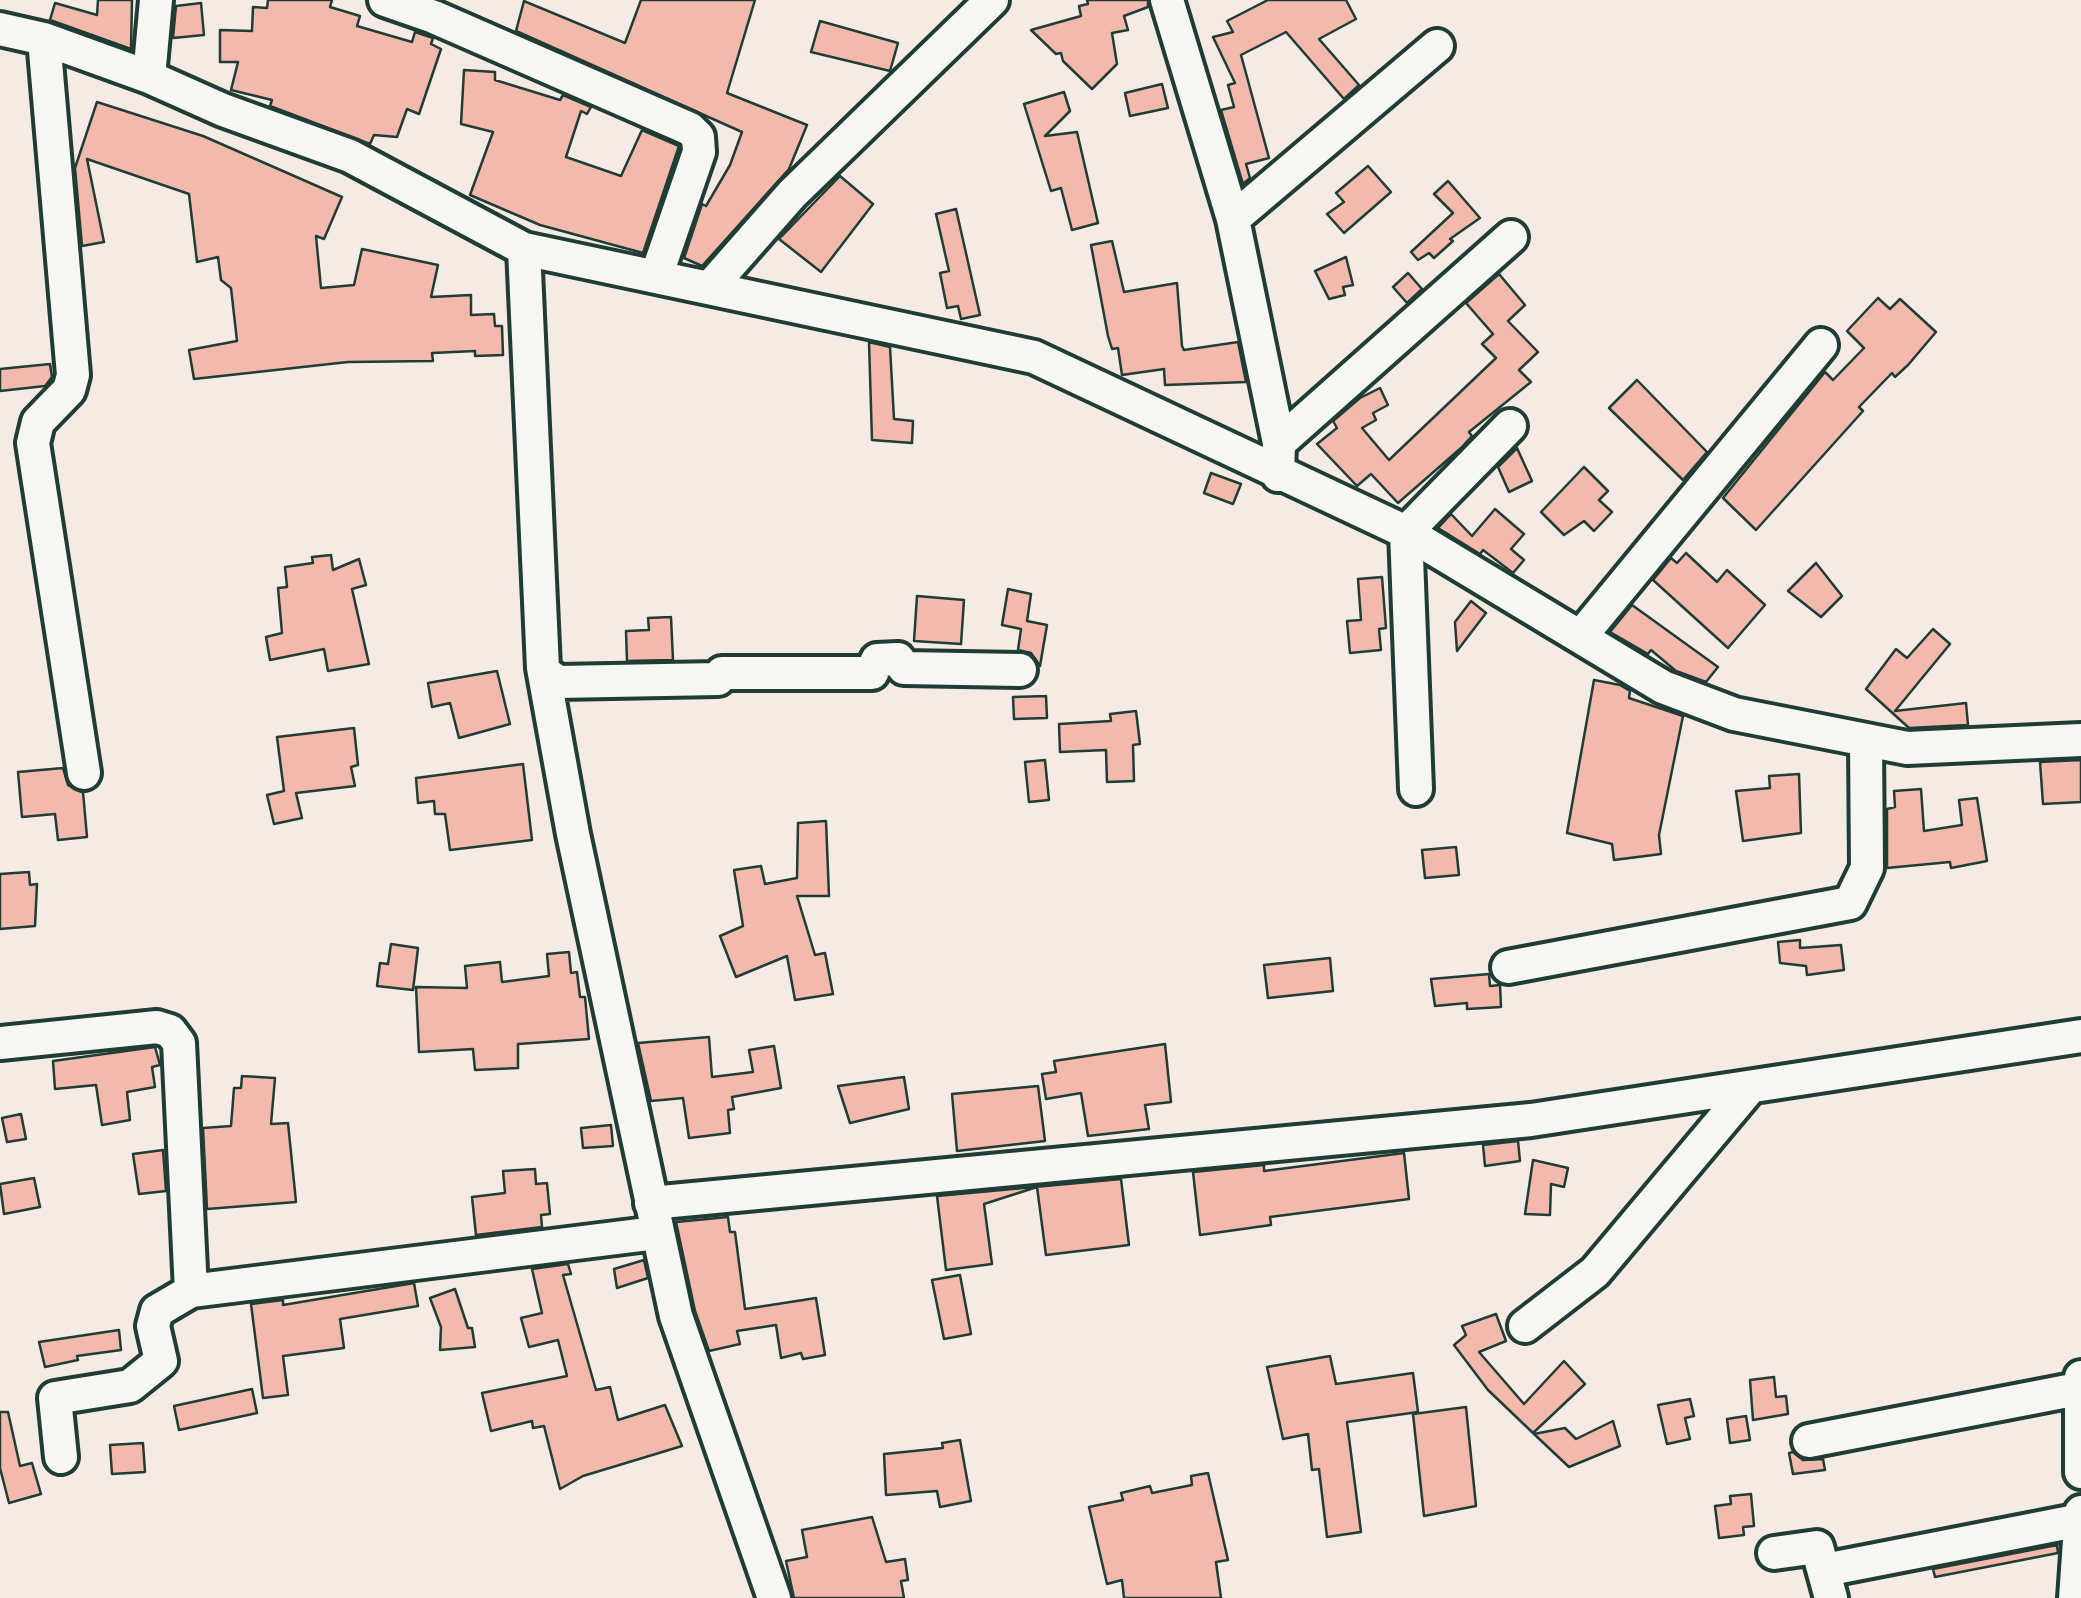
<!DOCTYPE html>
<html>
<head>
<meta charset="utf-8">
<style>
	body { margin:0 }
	canvas { display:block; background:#f6eae4 }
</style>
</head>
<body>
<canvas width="2081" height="1598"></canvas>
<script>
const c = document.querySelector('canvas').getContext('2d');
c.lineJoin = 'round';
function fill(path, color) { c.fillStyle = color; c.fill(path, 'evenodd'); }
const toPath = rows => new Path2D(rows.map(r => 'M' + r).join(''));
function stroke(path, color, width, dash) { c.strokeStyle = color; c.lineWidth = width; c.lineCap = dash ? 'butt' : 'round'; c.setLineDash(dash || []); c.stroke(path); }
const building = toPath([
	[98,0,132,0,131,49,50,20,55,3,97,15,98,0],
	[268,0,332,0,330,7,360,16,357,26,412,42,415,32,433,38,431,44,441,49,419,114,407,109,397,137,374,135,370,144,270,106,272,100,231,90,238,62,220,62,220,30,252,31,253,7,267,8,268,0],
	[641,0,755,0,727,93,807,125,789,169,702,266,684,258,702,204,706,206,730,165,742,132,516,31,524,1,625,43,641,0],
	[1087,0,1148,0,1148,7,1124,16,1128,30,1112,33,1117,64,1092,89,1063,61,1061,53,1056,54,1031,30,1081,16,1079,6,1088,4,1087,0],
	[1268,0,1346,0,1356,19,1319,39,1359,85,1344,99,1286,32,1241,55,1269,158,1246,164,1250,178,1243,184,1221,110,1234,107,1228,85,1235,83,1213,37,1233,32,1227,21,1268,0],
	[201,3,204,35,173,38,176,6,201,3],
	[820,21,898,43,890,71,811,52,820,21],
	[464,70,495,72,495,80,560,100,563,95,591,107,587,114,581,111,566,157,621,176,642,130,679,146,643,253,540,225,470,195,493,132,461,124,464,70],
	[1162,84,1168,108,1130,116,1125,93,1162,84],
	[1064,92,1070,111,1045,136,1077,132,1098,223,1072,230,1061,188,1051,191,1024,104,1064,92],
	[97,102,203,136,342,197,324,239,316,236,321,288,354,285,362,249,438,265,431,297,471,295,471,315,494,314,495,326,502,326,503,355,475,356,475,351,432,353,433,361,348,362,194,379,189,350,237,341,231,288,221,280,218,257,197,262,189,194,87,159,104,242,82,246,75,168,97,102],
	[1368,166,1391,192,1344,233,1327,214,1344,202,1336,193,1368,166],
	[840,176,873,204,821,272,779,239,840,176],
	[1448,181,1480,218,1450,239,1453,241,1434,258,1429,253,1418,260,1411,252,1453,213,1434,194,1448,181],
	[956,209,980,315,961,319,958,306,947,308,940,273,949,271,936,214,956,209],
	[1112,241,1124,292,1177,283,1182,346,1184,350,1238,342,1246,382,1165,385,1164,369,1122,375,1118,348,1112,349,1108,336,1091,245,1112,241],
	[1346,257,1353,285,1343,287,1345,295,1329,299,1315,271,1346,257],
	[1408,273,1422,289,1407,303,1393,287,1408,273],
	[1499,274,1525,305,1508,321,1538,352,1519,370,1531,382,1469,432,1472,436,1461,448,1398,503,1371,474,1357,486,1317,444,1337,428,1333,421,1360,398,1380,388,1388,405,1373,413,1376,420,1362,428,1389,460,1496,358,1482,344,1493,334,1466,303,1499,274],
	[1878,298,1890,309,1900,299,1936,332,1908,365,1895,377,1892,373,1859,407,1863,411,1756,530,1723,498,1825,372,1833,380,1864,348,1847,331,1878,298],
	[869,342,890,347,894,419,913,421,912,443,872,440,869,342],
	[50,364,52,377,45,386,0,391,0,369,50,364],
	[1637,380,1707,452,1683,480,1609,408,1637,380],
	[1517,448,1532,481,1509,492,1498,467,1517,448],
	[1584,467,1608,491,1599,500,1612,512,1594,531,1584,521,1564,535,1541,512,1584,467],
	[1211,473,1241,484,1233,504,1204,493,1211,473],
	[1495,509,1524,534,1511,549,1524,560,1513,573,1483,550,1480,554,1438,528,1451,514,1472,536,1495,509],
	[1686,553,1717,582,1727,570,1765,605,1728,648,1653,580,1671,558,1677,563,1686,553],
	[331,555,333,570,359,559,366,585,352,589,369,664,328,671,324,649,270,660,266,637,282,633,278,588,287,587,285,567,313,563,312,557,331,555],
	[1816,563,1842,596,1821,617,1788,591,1816,563],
	[1382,577,1386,628,1379,629,1381,650,1350,653,1347,621,1361,620,1358,579,1382,577],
	[1008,589,1031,594,1027,621,1047,625,1040,666,1031,653,1018,650,1021,629,1002,625,1008,589],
	[917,596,964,600,961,644,914,641,917,596],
	[1471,601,1486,613,1457,651,1455,622,1471,601],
	[1632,605,1718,667,1706,682,1676,671,1651,650,1648,654,1610,632,1632,605],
	[671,617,673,660,627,661,626,631,649,630,648,618,671,617],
	[1933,629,1950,644,1895,711,1966,703,1968,725,1909,728,1866,689,1896,649,1907,658,1933,629],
	[497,671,510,724,459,738,450,703,432,707,428,683,497,671],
	[1594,680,1620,685,1630,691,1629,698,1683,716,1659,835,1661,854,1614,860,1612,844,1567,833,1594,680],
	[1046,696,1047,718,1014,719,1013,697,1046,696],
	[1136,711,1140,744,1133,745,1134,781,1107,782,1106,750,1060,752,1059,724,1111,721,1110,714,1136,711],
	[354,728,358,765,351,767,355,786,296,793,302,818,274,824,267,795,284,791,277,737,354,728],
	[1045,760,1049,800,1029,802,1025,762,1045,760],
	[2081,760,2081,802,2043,804,2040,762,2081,760],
	[523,764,532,840,450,850,445,814,435,814,434,801,418,803,416,778,523,764],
	[63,768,68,785,83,792,87,837,58,840,55,814,22,817,18,772,63,768],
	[1799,774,1801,833,1743,841,1736,791,1770,788,1769,776,1799,774],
	[1921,789,1924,831,1962,825,1959,800,1977,798,1987,861,1951,868,1950,862,1887,868,1887,809,1895,807,1894,791,1921,789],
	[826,821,829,896,797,896,815,955,825,953,833,994,795,1000,787,956,736,977,720,936,743,926,734,870,761,866,765,884,797,878,798,823,826,821],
	[1456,847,1459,875,1425,878,1422,850,1456,847],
	[29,872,30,885,37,884,35,926,0,929,0,874,29,872],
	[1800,940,1800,948,1841,945,1844,970,1807,975,1806,966,1780,963,1778,942,1800,940],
	[391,944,418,948,413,990,377,986,380,963,388,964,391,944],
	[569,952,571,973,577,972,580,997,585,997,589,1039,518,1044,518,1068,475,1070,473,1049,419,1052,416,987,467,988,465,966,500,962,502,982,549,976,547,954,569,952],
	[1330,958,1333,991,1268,998,1264,965,1330,958],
	[1489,974,1490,986,1500,985,1501,1007,1467,1009,1467,1003,1435,1006,1431,979,1489,974],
	[709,1037,712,1077,753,1072,749,1050,774,1046,781,1088,732,1097,734,1109,728,1110,730,1133,689,1138,683,1098,651,1101,638,1043,709,1037],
	[1165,1044,1171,1102,1145,1105,1149,1129,1088,1136,1081,1093,1046,1099,1042,1074,1056,1072,1054,1061,1165,1044],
	[155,1047,160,1065,152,1067,155,1087,127,1092,130,1120,102,1125,96,1085,55,1089,53,1061,155,1047],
	[242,1076,275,1078,271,1124,288,1123,296,1202,207,1209,203,1128,231,1126,234,1088,241,1088,242,1076],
	[904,1077,909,1109,850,1123,838,1086,904,1077],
	[1038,1086,1045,1141,957,1151,952,1094,1038,1086],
	[21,1114,26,1139,7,1142,2,1118,21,1114],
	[611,1125,613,1146,583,1148,581,1128,611,1125],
	[1518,1141,1520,1161,1485,1166,1483,1145,1518,1141],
	[163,1150,166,1191,139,1194,133,1154,163,1150],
	[1404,1153,1409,1199,1270,1217,1271,1225,1200,1235,1193,1172,1264,1165,1264,1171,1404,1153],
	[1533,1160,1568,1168,1564,1187,1551,1184,1550,1215,1525,1214,1533,1160],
	[535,1169,536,1184,547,1183,550,1214,541,1215,542,1227,476,1235,472,1197,505,1193,503,1171,535,1169],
	[34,1178,40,1207,4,1214,0,1184,34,1178],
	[1121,1179,1129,1245,1046,1255,1037,1187,984,1204,992,1264,946,1270,937,1196,1121,1179],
	[728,1217,730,1232,735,1232,745,1309,816,1298,825,1355,803,1359,801,1353,781,1358,776,1325,737,1331,740,1344,709,1351,695,1311,676,1222,728,1217],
	[644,1260,648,1278,617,1288,614,1269,644,1260],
	[568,1264,571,1274,563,1275,596,1390,610,1387,618,1420,665,1405,682,1446,583,1476,560,1489,544,1426,533,1428,532,1421,491,1431,482,1393,567,1376,558,1340,529,1347,521,1318,542,1313,532,1269,568,1264],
	[960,1275,971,1334,944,1339,932,1280,960,1275],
	[414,1283,418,1306,340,1319,344,1348,283,1356,288,1395,263,1398,251,1304,283,1300,283,1305,414,1283],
	[455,1289,468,1328,472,1328,475,1347,440,1350,441,1327,430,1298,455,1289],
	[1496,1314,1506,1341,1479,1352,1524,1404,1564,1361,1585,1384,1533,1433,1488,1390,1454,1345,1466,1335,1462,1326,1496,1314],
	[119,1330,121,1350,77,1356,78,1360,45,1367,39,1342,119,1330],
	[1330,1356,1336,1384,1413,1373,1418,1412,1347,1422,1361,1532,1327,1537,1319,1469,1312,1470,1308,1434,1283,1439,1267,1367,1330,1356],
	[1774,1377,1776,1397,1786,1396,1788,1414,1753,1420,1750,1380,1774,1377],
	[252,1389,257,1413,179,1430,174,1406,252,1389],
	[1690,1399,1694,1416,1685,1418,1690,1439,1667,1444,1658,1405,1690,1399],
	[1466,1407,1476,1506,1424,1516,1413,1414,1466,1407],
	[0,1412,8,1412,20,1466,32,1463,41,1494,9,1503,0,1468,0,1412],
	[1746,1416,1750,1440,1730,1443,1727,1419,1746,1416],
	[1613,1421,1620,1446,1569,1467,1534,1434,1565,1428,1576,1439,1613,1421],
	[960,1440,971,1501,940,1507,937,1491,886,1495,884,1454,943,1448,942,1443,960,1440],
	[143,1443,145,1472,112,1474,110,1445,143,1443],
	[1793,1452,1803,1460,1823,1459,1825,1470,1793,1474,1789,1453,1793,1452],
	[1208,1473,1228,1560,1216,1562,1221,1598,1124,1598,1122,1580,1107,1584,1089,1507,1123,1500,1121,1493,1150,1486,1152,1493,1192,1485,1191,1476,1208,1473],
	[1751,1494,1754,1526,1743,1527,1744,1535,1719,1538,1715,1506,1731,1504,1730,1496,1751,1494],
	[872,1517,886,1562,905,1559,908,1580,901,1581,904,1598,794,1598,786,1561,807,1557,802,1530,872,1517],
	[2057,1545,2058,1553,1935,1577,1933,1569,2057,1545]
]);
const minor = toPath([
	[385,0,434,17,690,129,698,137,699,152,657,274],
	[1167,0,1233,219,1279,443,1278,475],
	[0,29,44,39,149,77,223,110,350,156,524,249,1034,357,1406,532,1663,687,1734,714,1907,748,2081,740],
	[44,39,73,375,69,390,38,422,33,443,84,773],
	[149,77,156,0],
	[1233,219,1437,46],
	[524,249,543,668,573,834,676,1316,774,1598],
	[712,285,792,194,992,0],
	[1279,443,1511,237],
	[1581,636,1821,345],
	[544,672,558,682,718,679,722,673,872,673,877,660,898,659,904,668,1020,670],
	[1416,789,1406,532,1510,426],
	[1508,967,1850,903,1867,868,1866,742],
	[0,1043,157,1027,170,1031,179,1043,191,1291],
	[651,1203,1531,1120,2081,1036],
	[1525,1326,1595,1272,1747,1091],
	[2081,1377,2081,1472],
	[1809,1441,2078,1389],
	[61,1457,55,1398,130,1386,161,1361,153,1326,157,1311,191,1291,656,1233],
	[1774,1553,1817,1547,1831,1598],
	[1825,1570,2081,1520],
	[2075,1598,2081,1512]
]);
fill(building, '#f4b9ad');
stroke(building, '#1f3d34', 2.5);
stroke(minor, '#1f3d34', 40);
stroke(minor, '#f6f6f2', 32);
</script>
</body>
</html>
